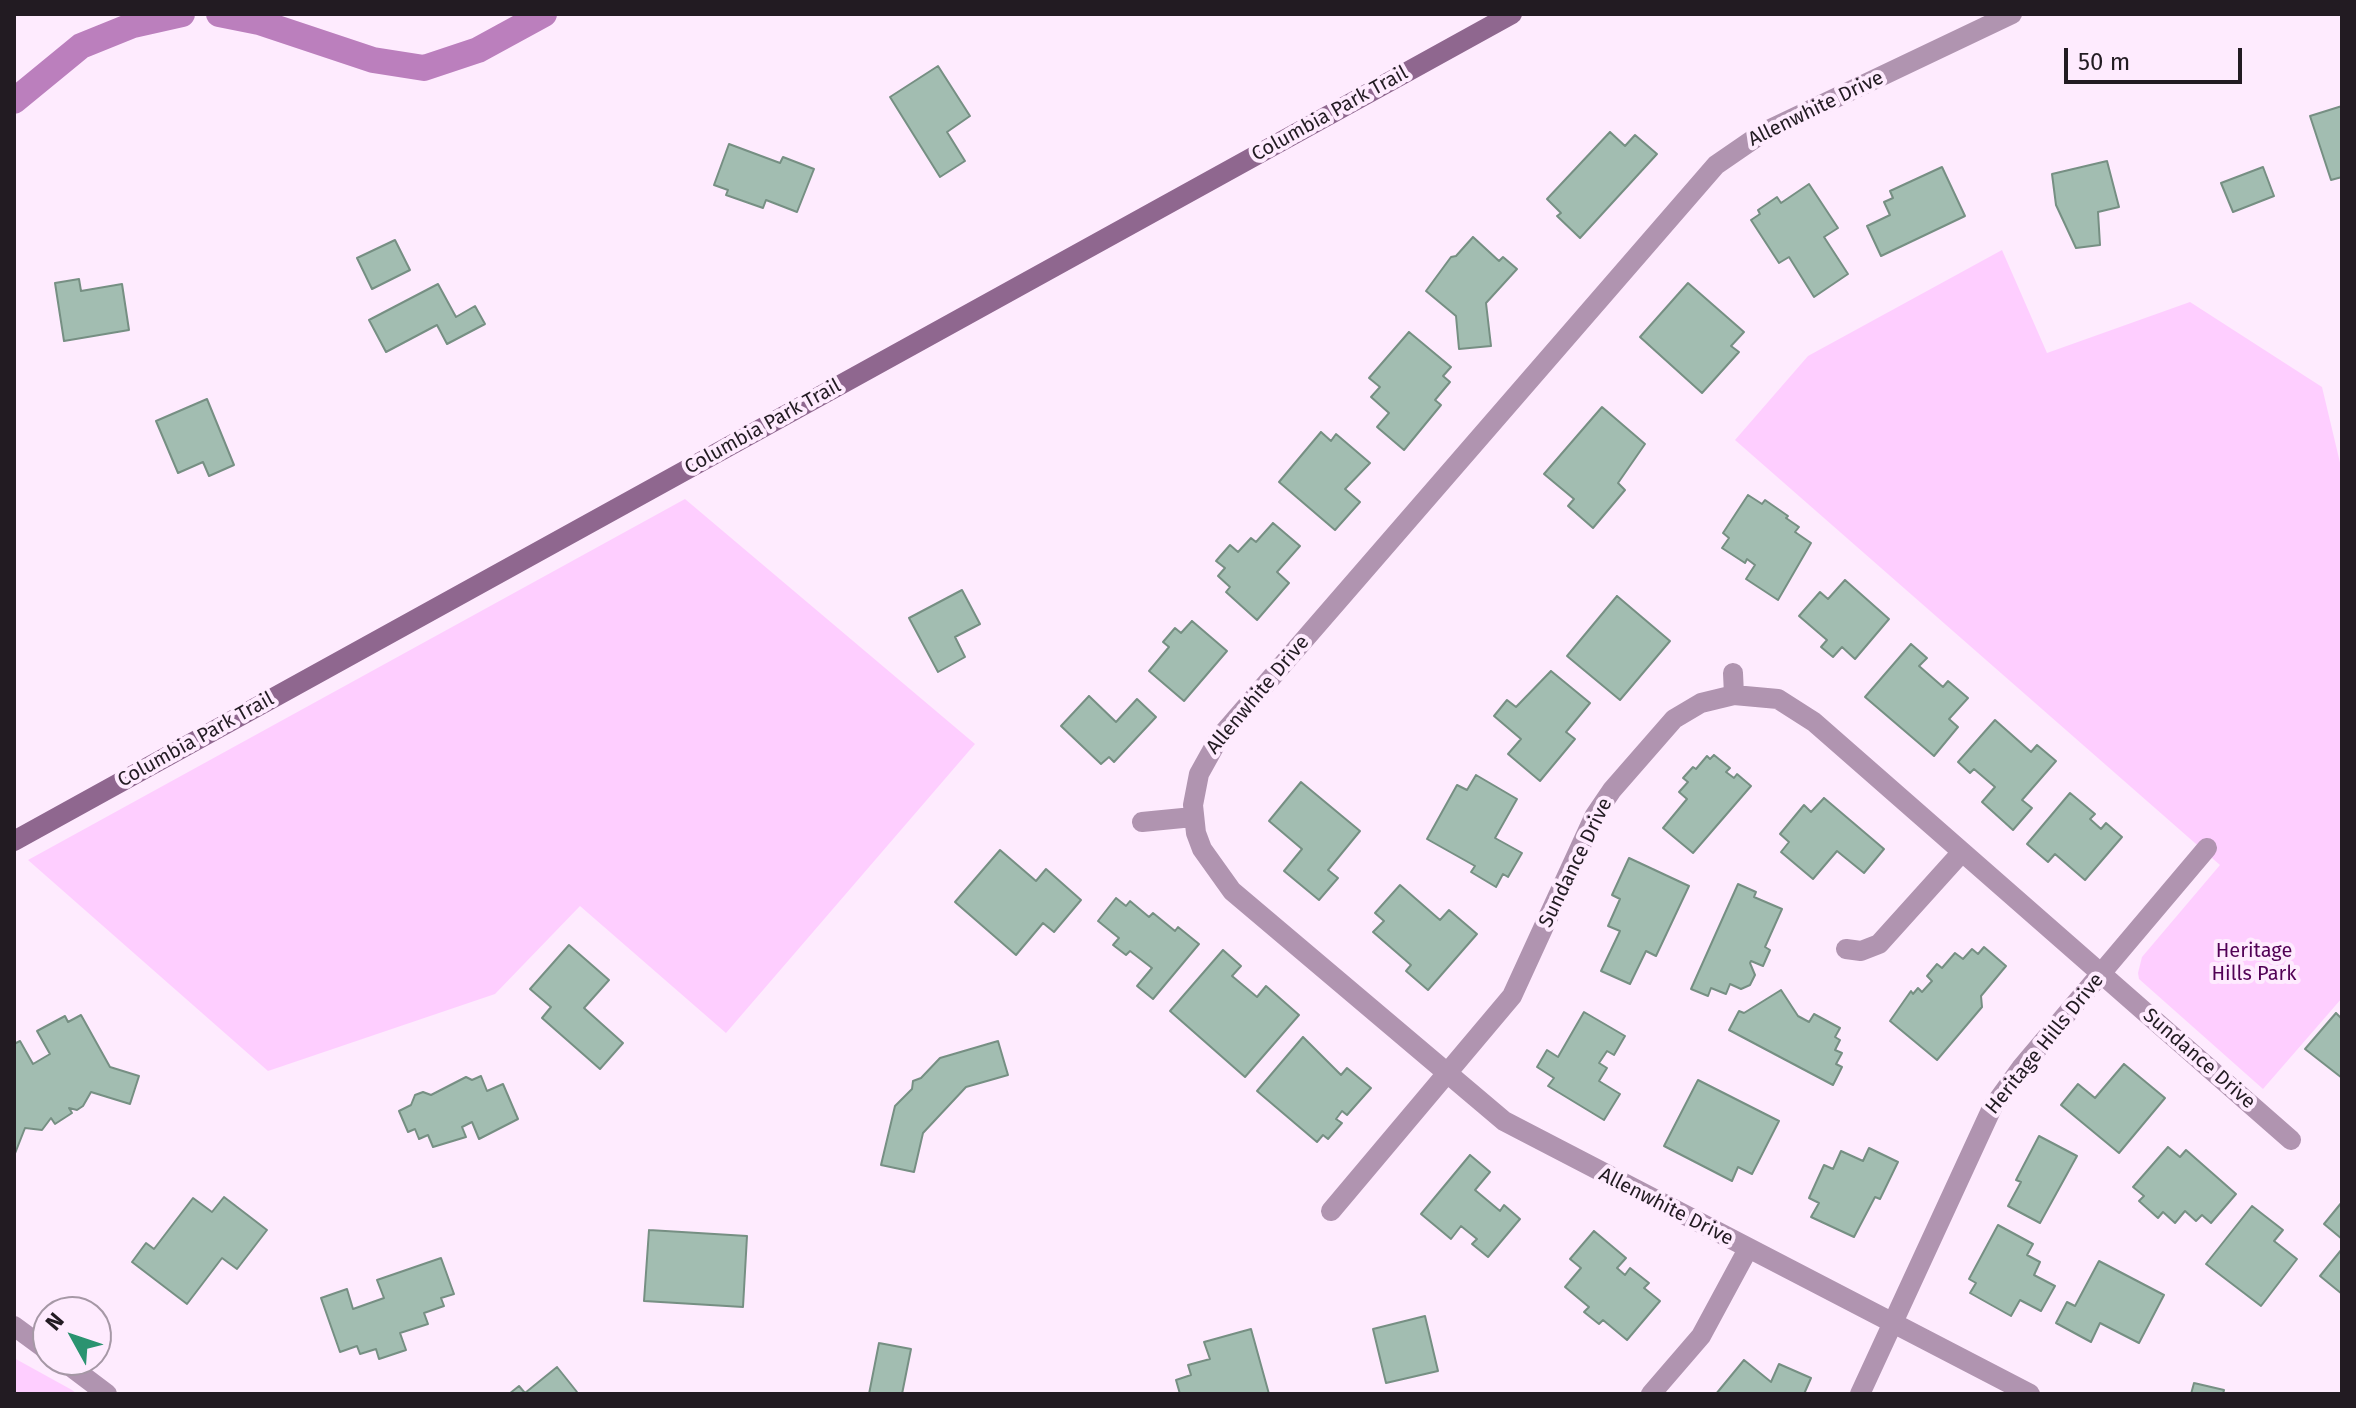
<!DOCTYPE html>
<html>
<head>
<meta charset="utf-8">
<style>
	body { margin:0 }
	#map { position:relative; width:2356px; height:1408px; overflow:hidden; background:#feebfe; font-family:"Fira Sans",sans-serif }
	canvas { display:block }
	.frame { position:absolute; inset:0; border:16px solid #221b22; pointer-events:none }
	.north { position:absolute; left:32px; top:1296px; width:80px; height:80px; box-sizing:border-box; background:#feebfe; border:2px solid #a698a6; border-radius:50%; rotate:310deg; font-size:22px; font-weight:700; line-height:32px; text-align:center; color:#221b22 }
	.north::after { content:''; display:block; margin:auto; width:28px; height:36px; background:#2b9370; clip-path:polygon(50% 0,100% 100%,50% 72%,0 100%) }
	.scale { position:absolute; left:2064px; top:48px; width:178px; height:36px; box-sizing:border-box; border:4px solid #221b22; border-top:0; padding-left:10px; font-size:24px; line-height:28px; white-space:nowrap; color:#221b22; -webkit-text-stroke:6px #feebfe; paint-order:stroke }
</style>
</head>
<body>
<div id="map">
<canvas width="2356" height="1408"></canvas>
<div class="frame"></div>
<div class="north">N</div>
<div class="scale">50 m</div>
</div>
<script>
const c = document.querySelector('canvas').getContext('2d');
c.lineJoin = 'round';
function fill(path, color) { c.fillStyle = color; c.fill(path, 'evenodd'); }
const toPath = rows => new Path2D(rows.map(r => 'M' + r).join(''));
function stroke(path, color, width, dash) { c.strokeStyle = color; c.lineWidth = width; c.lineCap = dash ? 'butt' : 'round'; c.setLineDash(dash || []); c.stroke(path); }
function write(font, color, halo, rows, align = 'center') {
  c.font = font + ' "Fira Sans",sans-serif'; c.lineWidth = 8; c.setLineDash([]); c.textBaseline = 'middle'; c.strokeStyle = halo; c.fillStyle = color; for (const [text, x, y, turn = 0] of rows) {
    c.save(); c.translate(x, y); c.rotate((+turn || 0) * Math.PI / 180); c.textAlign = isNaN(turn) ? turn : align; if (halo) c.strokeText(text, 0, 0); c.fillText(text, 0, 0); c.restore();
  }
}
const green = toPath([
	[2002,250,2047,353,2190,302,2322,387,2342,471,2342,998,2263,1089,2139,979,2138,973,2142,957,2220,865,1735,440,1808,356],
	[685,499,975,744,726,1033,580,906,495,994,268,1071,28,860],
	[14,1358,72,1390,77,1394,14,1394]
]);
const canal = toPath([
	[219,14,259,22,373,60,424,68,478,50,544,14],
	[14,101,81,46,133,25,182,14]
]);
const building = toPath([
	[938,66,970,116,947,132,965,161,940,177,890,97,938,66],
	[2342,106,2342,177,2331,180,2310,116,2342,106],
	[1610,132,1625,146,1635,135,1657,154,1580,238,1557,216,1561,213,1547,199,1610,132],
	[729,144,780,163,783,157,814,169,797,212,766,200,763,208,726,195,728,190,714,185,729,144],
	[2107,161,2119,207,2098,212,2100,245,2076,248,2056,205,2052,174,2107,161],
	[1942,167,1965,216,1881,256,1867,226,1890,215,1884,202,1893,198,1890,191,1942,167],
	[2263,167,2274,196,2233,212,2221,183,2263,167],
	[1809,184,1838,228,1824,237,1848,274,1814,297,1789,257,1779,263,1751,220,1760,214,1758,210,1777,197,1781,203,1809,184],
	[1473,237,1499,261,1503,257,1517,269,1486,303,1491,346,1459,349,1456,316,1426,291,1451,257,1456,256,1473,237],
	[395,240,410,270,372,289,357,258,395,240],
	[79,279,81,291,122,284,129,330,64,341,55,283,79,279],
	[1688,283,1744,332,1731,346,1739,352,1702,393,1640,337,1688,283],
	[438,284,456,317,475,306,485,324,447,344,437,325,386,352,369,320,438,284],
	[1409,332,1451,367,1443,376,1450,382,1435,400,1441,405,1404,450,1377,427,1389,413,1371,397,1380,387,1369,378,1409,332],
	[207,399,234,465,209,476,203,462,178,473,156,421,207,399],
	[1602,407,1645,444,1618,483,1625,490,1593,528,1568,506,1574,499,1544,474,1602,407],
	[1321,432,1331,441,1336,434,1370,463,1345,489,1360,502,1335,530,1279,482,1321,432],
	[1748,495,1762,504,1765,500,1788,516,1786,518,1799,527,1795,532,1811,543,1778,600,1746,579,1755,565,1747,559,1745,563,1722,548,1729,538,1723,533,1748,495],
	[1273,523,1300,546,1277,572,1289,583,1257,620,1226,592,1230,587,1218,576,1225,568,1216,561,1230,545,1238,552,1251,538,1256,542,1273,523],
	[1845,580,1889,619,1855,659,1842,647,1833,657,1821,647,1827,640,1799,616,1820,592,1828,599,1845,580],
	[962,590,980,624,955,637,965,657,938,672,909,618,962,590],
	[1617,596,1670,641,1620,700,1567,656,1617,596],
	[1192,621,1227,651,1184,701,1149,671,1169,647,1163,642,1175,628,1181,633,1192,621],
	[1911,644,1927,658,1919,666,1943,687,1948,681,1968,698,1949,719,1958,727,1934,756,1865,697,1911,644],
	[1551,671,1590,703,1566,732,1575,739,1540,781,1508,754,1521,739,1494,716,1507,700,1516,707,1551,671],
	[1089,696,1116,722,1137,699,1156,717,1114,762,1109,757,1101,764,1061,726,1089,696],
	[1995,720,2031,752,2037,745,2056,761,2022,800,2032,808,2013,830,1982,802,1995,787,1974,769,1970,773,1958,762,1995,720],
	[1714,755,1730,768,1726,772,1734,778,1737,774,1751,786,1693,853,1663,828,1687,799,1679,792,1688,782,1683,778,1693,767,1696,769,1707,756,1710,759,1714,755],
	[1476,775,1517,799,1495,838,1522,853,1508,877,1503,874,1496,887,1471,872,1475,866,1427,839,1457,785,1467,790,1476,775],
	[1301,782,1360,831,1328,870,1338,878,1319,900,1284,871,1302,849,1269,821,1301,782],
	[2070,793,2095,814,2090,819,2101,829,2106,823,2122,837,2085,880,2055,854,2048,862,2027,844,2070,793],
	[1824,798,1884,849,1864,873,1837,851,1813,879,1781,852,1789,842,1780,834,1804,805,1811,812,1824,798],
	[1000,850,1036,881,1046,869,1081,900,1054,932,1043,923,1016,955,955,902,1000,850],
	[1629,858,1689,886,1656,956,1646,951,1630,984,1601,971,1620,931,1608,926,1620,899,1612,895,1629,858],
	[1738,884,1756,892,1754,897,1782,909,1765,947,1770,950,1763,966,1751,961,1750,963,1755,975,1750,985,1741,989,1730,984,1726,994,1711,988,1708,996,1691,989,1738,884],
	[1400,885,1440,920,1449,910,1477,934,1428,990,1406,971,1411,965,1373,932,1384,921,1375,913,1400,885],
	[1116,898,1126,906,1130,901,1149,917,1153,913,1175,931,1178,927,1199,944,1153,999,1137,986,1152,968,1130,951,1126,955,1113,945,1119,938,1098,921,1116,898],
	[569,945,609,980,584,1008,623,1043,600,1069,542,1018,551,1007,530,989,569,945],
	[1984,947,2006,966,1981,996,1982,1007,1937,1060,1890,1021,1911,991,1913,994,1918,988,1922,992,1932,981,1927,976,1937,964,1942,968,1955,953,1963,959,1972,949,1978,954,1984,947],
	[1223,950,1241,966,1232,976,1257,997,1266,986,1299,1015,1245,1077,1170,1011,1223,950],
	[1781,990,1798,1016,1809,1022,1814,1014,1840,1028,1835,1037,1840,1040,1835,1050,1842,1053,1836,1064,1842,1067,1833,1085,1729,1030,1739,1011,1744,1013,1781,990],
	[1584,1012,1625,1036,1614,1055,1607,1051,1599,1063,1607,1068,1599,1081,1620,1094,1604,1120,1548,1086,1554,1078,1537,1067,1547,1050,1558,1057,1584,1012],
	[2336,1013,2342,1019,2342,1078,2305,1049,2336,1013],
	[81,1015,110,1067,139,1076,130,1104,91,1092,83,1106,77,1110,69,1108,72,1113,55,1124,51,1118,42,1130,25,1128,14,1156,14,1044,20,1041,33,1064,50,1054,37,1031,65,1016,68,1022,81,1015],
	[1303,1037,1341,1075,1347,1068,1371,1088,1347,1115,1342,1111,1336,1119,1342,1123,1328,1139,1323,1135,1317,1142,1257,1091,1303,1037],
	[998,1041,1008,1075,966,1087,923,1133,914,1172,881,1165,895,1106,912,1089,913,1081,921,1078,940,1058,998,1041],
	[2124,1064,2165,1098,2119,1153,2061,1105,2078,1084,2095,1098,2124,1064],
	[481,1076,487,1091,503,1084,518,1119,479,1139,472,1122,462,1127,466,1137,433,1147,428,1135,419,1139,415,1129,408,1132,399,1111,411,1105,415,1095,423,1092,431,1095,466,1077,472,1080,481,1076],
	[1698,1080,1779,1121,1752,1174,1738,1167,1732,1181,1664,1146,1698,1080],
	[2039,1136,2077,1156,2040,1223,2008,1206,2021,1182,2016,1180,2039,1136],
	[2168,1147,2180,1157,2186,1150,2236,1194,2211,1223,2202,1215,2196,1221,2185,1211,2175,1223,2163,1212,2158,1218,2139,1201,2144,1196,2133,1187,2168,1147],
	[1869,1148,1898,1162,1880,1199,1875,1197,1854,1237,1811,1217,1819,1203,1809,1198,1824,1165,1833,1169,1841,1151,1863,1161,1869,1148],
	[1470,1155,1490,1172,1475,1190,1500,1211,1504,1205,1520,1219,1488,1257,1472,1244,1477,1239,1461,1226,1451,1239,1421,1214,1470,1155],
	[224,1197,267,1230,237,1269,222,1258,187,1304,132,1262,146,1243,154,1249,193,1198,212,1212,224,1197],
	[2342,1202,2342,1239,2324,1224,2342,1202],
	[2252,1206,2283,1230,2274,1241,2297,1259,2261,1306,2206,1264,2252,1206],
	[1998,1225,2033,1244,2027,1255,2040,1262,2034,1275,2055,1286,2041,1311,2020,1300,2011,1316,1970,1293,1976,1283,1969,1279,1998,1225],
	[649,1230,747,1236,743,1307,644,1301,649,1230],
	[1594,1231,1626,1258,1617,1268,1625,1275,1630,1268,1649,1283,1644,1288,1660,1301,1627,1340,1603,1320,1599,1324,1584,1312,1589,1307,1565,1287,1581,1268,1570,1259,1594,1231],
	[2342,1249,2342,1294,2320,1276,2342,1249],
	[441,1258,454,1294,441,1298,444,1306,424,1313,428,1324,400,1333,406,1350,379,1359,376,1349,360,1354,357,1346,340,1352,321,1298,347,1289,353,1309,384,1298,377,1280,441,1258],
	[2099,1261,2164,1295,2139,1343,2100,1323,2091,1342,2056,1323,2067,1302,2075,1306,2099,1261],
	[1425,1316,1438,1371,1386,1383,1373,1329,1425,1316],
	[1251,1329,1269,1394,1180,1394,1176,1380,1191,1375,1188,1365,1210,1359,1204,1342,1251,1329],
	[879,1343,911,1349,902,1394,869,1394,879,1343],
	[1744,1360,1771,1382,1779,1364,1811,1378,1804,1394,1716,1394,1744,1360],
	[557,1367,577,1392,575,1394,509,1394,519,1386,525,1393,557,1367],
	[2194,1383,2224,1390,2223,1394,2191,1394,2194,1383]
]);
const minor = toPath([
	[2012,14,1764,132,1716,165,1219,738,1199,774,1193,805,1196,833,1202,849,1232,891,1504,1121,2030,1394],
	[1733,673,1734,695],
	[1142,822,1193,817],
	[1846,949,1861,951,1879,944,1962,852],
	[1331,1211,1512,996,1595,815,1612,790,1674,719,1701,703,1734,695,1778,699,1814,722,2291,1140],
	[14,1326,48,1351],
	[62,1360,107,1394],
	[1651,1394,1701,1336,1748,1249],
	[1860,1394,1992,1108,2021,1068,2207,848]
]);
const secondary = toPath([
	[14,841,1512,14]
]);
const streetNames = [
	["Allenwhite Drive",1816,109,-26],
	["Columbia Park Trail",1330,114,-29],
	["Columbia Park Trail",763,427,-29],
	["Allenwhite Drive",1258,695,-50],
	["Columbia Park Trail",196,740,-29],
	["Sundance Drive",1576,863,-64],
	["Heritage Hills Drive",2045,1044,-51],
	["Sundance Drive",2199,1059,41],
	["Allenwhite Drive",1666,1207,27]
];
const parkNames = [
	["Heritage",2254,951],
	["Hills Park",2254,974]
];
fill(green, '#feceff');
stroke(canal, '#bb7fbd', 26);
fill(building, '#a2bdb1');
stroke(building, '#768f83', 2);
stroke(minor, '#b094b0', 20);
stroke(secondary, '#8f678f', 20);
write('20px', '#221b22', '#feebfe', streetNames);
write('20px', '#510155', '#feebfe', parkNames);
</script>
</body>
</html>
